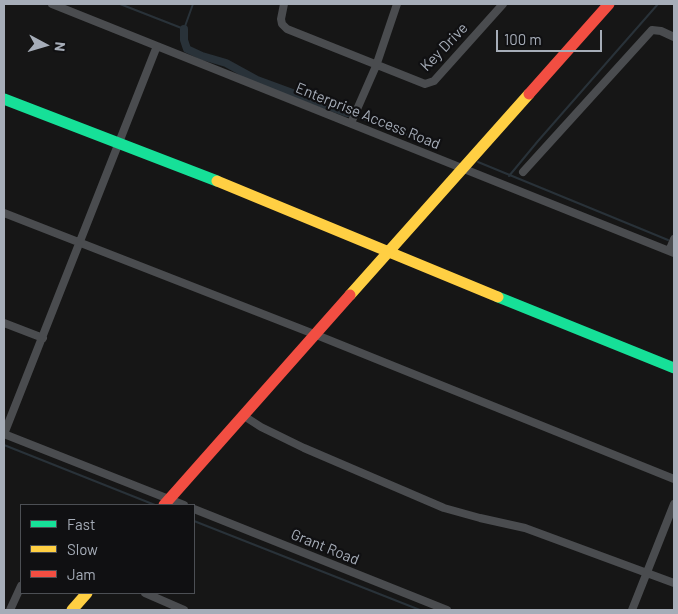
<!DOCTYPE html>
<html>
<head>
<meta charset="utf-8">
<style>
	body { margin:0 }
	#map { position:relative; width:678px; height:614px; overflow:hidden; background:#161616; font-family:Barlow,sans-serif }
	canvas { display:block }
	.frame { position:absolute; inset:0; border:5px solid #a6adb8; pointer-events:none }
	.legend { position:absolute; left:20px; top:504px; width:175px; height:90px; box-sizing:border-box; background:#101012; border:1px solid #4c4f54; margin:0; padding:6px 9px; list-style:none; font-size:15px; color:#a6adb8 }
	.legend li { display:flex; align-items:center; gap:10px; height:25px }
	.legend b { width:25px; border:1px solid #4c4f54 }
	.north { position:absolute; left:20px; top:20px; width:50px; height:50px; -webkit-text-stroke:4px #101012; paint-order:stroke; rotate:96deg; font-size:14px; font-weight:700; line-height:20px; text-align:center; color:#a6adb8 }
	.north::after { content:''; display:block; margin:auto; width:18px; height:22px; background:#a6adb8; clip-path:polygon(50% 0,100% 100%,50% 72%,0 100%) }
	.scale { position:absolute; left:496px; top:30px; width:106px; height:22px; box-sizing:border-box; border:2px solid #a6adb8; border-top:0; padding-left:6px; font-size:15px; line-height:18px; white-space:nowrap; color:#a6adb8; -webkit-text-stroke:4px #101012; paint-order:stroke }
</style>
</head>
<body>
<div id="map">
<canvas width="678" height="614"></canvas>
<div class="frame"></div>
<ul class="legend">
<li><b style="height:6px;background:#16e098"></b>Fast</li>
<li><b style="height:6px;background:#ffcf43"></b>Slow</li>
<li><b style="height:6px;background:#f24e42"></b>Jam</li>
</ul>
<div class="north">N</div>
<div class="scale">100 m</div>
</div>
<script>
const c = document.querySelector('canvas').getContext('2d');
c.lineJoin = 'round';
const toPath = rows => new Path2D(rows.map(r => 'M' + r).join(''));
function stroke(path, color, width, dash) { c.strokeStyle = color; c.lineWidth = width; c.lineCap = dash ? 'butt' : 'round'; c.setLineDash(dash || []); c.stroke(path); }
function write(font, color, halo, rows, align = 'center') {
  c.font = font + ' Barlow,sans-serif'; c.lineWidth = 4.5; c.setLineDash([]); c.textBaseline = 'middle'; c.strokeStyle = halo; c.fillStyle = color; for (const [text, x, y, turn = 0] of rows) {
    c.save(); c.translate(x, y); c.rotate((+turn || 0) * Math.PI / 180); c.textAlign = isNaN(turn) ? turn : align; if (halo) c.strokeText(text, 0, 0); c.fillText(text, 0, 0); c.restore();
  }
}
const stream = toPath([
	[120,4,184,29,193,4],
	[360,118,439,146],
	[478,162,668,240],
	[509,176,538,141,658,4],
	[4,445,155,505],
	[194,521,420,610]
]);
const canal = toPath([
	[184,29,184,40,187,49,202,56,226,63,257,80,347,113]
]);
const street = toPath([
	[52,4,674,253],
	[284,4,281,19,282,24,287,29,425,84,434,81,503,4],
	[157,46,4,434,184,505],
	[351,123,376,66,397,4],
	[523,172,652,30,661,31,674,37],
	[4,213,314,334,674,479],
	[669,251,674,239],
	[4,323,43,338],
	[244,416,261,427,304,448,444,508,480,518,525,528,674,583],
	[194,509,447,610],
	[145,593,184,610],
	[10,610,21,586],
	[632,610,674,504]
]);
const fast = toPath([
	[4,99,217,181],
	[498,297,674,368]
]);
const slow = toPath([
	[217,181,498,297],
	[350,295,529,94],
	[72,610,87,593]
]);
const jam = toPath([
	[529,94,609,4],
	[164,505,350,295]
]);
const streetNames = [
	["Key Drive",444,47,-46],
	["Enterprise Access Road",368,116,22],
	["Grant Road",325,547,22]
];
stroke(stream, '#293239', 2);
stroke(canal, '#293239', 8);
stroke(street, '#4a4c4f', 8);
stroke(fast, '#16e098', 11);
stroke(slow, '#ffcf43', 11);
stroke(jam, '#f24e42', 11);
write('15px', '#a6adb8', '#101012', streetNames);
</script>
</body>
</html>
